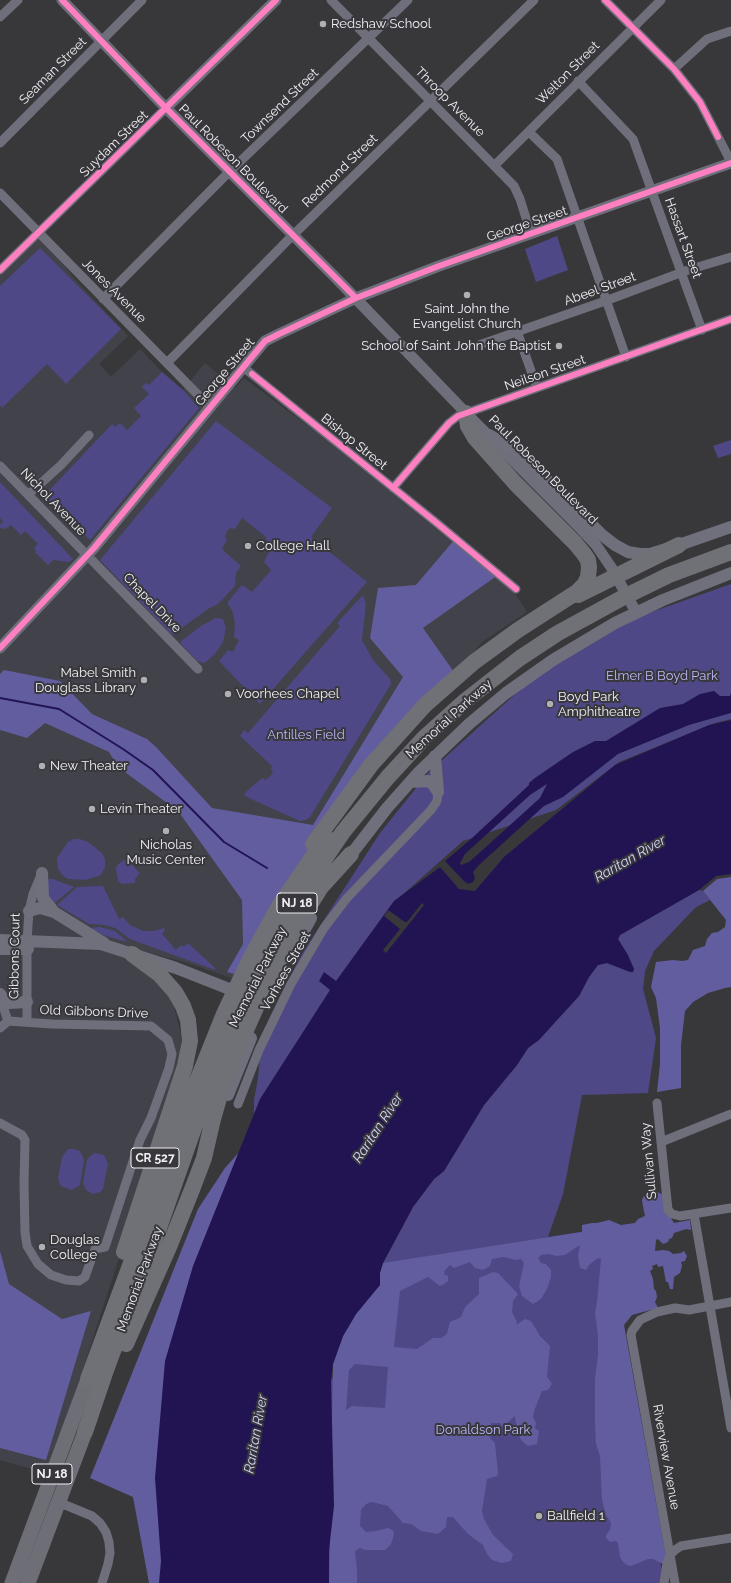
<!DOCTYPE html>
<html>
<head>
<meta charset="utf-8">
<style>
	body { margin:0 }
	canvas { display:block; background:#38383b }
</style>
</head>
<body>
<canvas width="731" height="1583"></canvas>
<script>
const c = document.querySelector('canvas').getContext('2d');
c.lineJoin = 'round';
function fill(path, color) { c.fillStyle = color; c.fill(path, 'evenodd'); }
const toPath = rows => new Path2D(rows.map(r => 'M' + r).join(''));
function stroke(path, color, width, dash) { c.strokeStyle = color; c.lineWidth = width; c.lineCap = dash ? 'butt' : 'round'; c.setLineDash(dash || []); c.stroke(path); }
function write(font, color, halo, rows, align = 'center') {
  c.font = font + ' Raleway,sans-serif'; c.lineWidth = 4; c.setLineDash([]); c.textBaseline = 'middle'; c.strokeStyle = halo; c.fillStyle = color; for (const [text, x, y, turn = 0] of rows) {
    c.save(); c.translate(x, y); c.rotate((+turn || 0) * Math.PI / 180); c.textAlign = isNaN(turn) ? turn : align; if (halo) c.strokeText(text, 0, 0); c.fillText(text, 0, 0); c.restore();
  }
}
const built = toPath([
	[39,233,73,277,128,336,99,364,111,377,140,349,158,368,183,390,205,363,235,388,244,378,316,432,514,592,527,612,483,641,332,817,234,979,185,962,131,948,173,1002,181,1036,180,1062,172,1094,49,1474,0,1460,0,270]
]);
const green = toPath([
	[557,236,568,270,536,282,525,249],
	[40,248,121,329,66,384,47,364,2,408,0,405,0,286],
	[162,372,183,390,199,408,90,540,44,496,112,424,115,427,120,423,127,430,141,416,134,408,149,394,142,387,146,383,149,385],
	[216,421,332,508,311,537,367,582,260,704,219,661,228,650,233,652,239,640,234,637,235,624,233,612,227,603,241,586,244,586,252,592,271,570,264,562,269,552,266,537,242,518,235,529,231,528,227,531,225,537,227,540,222,548,225,552,241,566,236,573,235,586,218,604,208,609,172,635,100,560],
	[731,440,731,454,718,458,713,446],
	[0,482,73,559,69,562,53,560,48,565,35,552,36,551,34,548,38,544,25,531,21,535,11,525,6,529,0,528,0,524,3,522,0,518],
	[731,584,731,719,715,723,619,762,556,810,463,841,393,903,254,1115,254,1100,258,1078,262,1034,300,957,380,833,429,772,532,679,635,618],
	[363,595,366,604,362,640,373,660,390,679,391,684,310,817,306,820,300,821,251,799,244,795,247,791,262,778,266,780,273,773,271,769,272,766,240,736,244,730,248,733,340,626,337,623],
	[216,618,223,619,226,628,223,642,215,654,206,662,204,663,197,661,182,645,180,642,201,626],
	[74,839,80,839,88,842,102,853,105,859,105,867,102,873,99,876,85,880,68,879,63,876,58,869,57,858,68,842],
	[124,860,128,861,140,873,135,879,135,883,122,884,118,881,116,869,117,865],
	[49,879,53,879,74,887,52,905,48,899,48,880],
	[100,886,103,886,119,919,123,917,130,925,143,931,154,931,164,928,165,930,162,934,176,950,181,945,183,947,188,943,215,968,215,970,130,939,115,928,104,925,89,924,57,905,77,887],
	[699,890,703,891,710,900,696,907,654,951,645,971,643,989,656,1038,648,1093,582,1095,563,1194,548,1237,651,1221,612,1290,664,1583,329,1583,331,1381,383,1263,413,1207,434,1179,444,1171,484,1105,517,1065,528,1048,539,1039,579,996,589,977,598,965,607,963,618,967,634,969,618,939,620,935],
	[100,927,115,931,128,942,106,936,90,928],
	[68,1149,74,1149,80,1151,84,1160,80,1185,72,1190,63,1187,60,1185,58,1178,62,1157],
	[95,1153,104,1155,108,1164,103,1189,100,1192,93,1194,86,1190,83,1183,87,1160,90,1156]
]);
const forest = toPath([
	[455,539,498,575,423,628,454,672,416,708,234,974,227,972,243,944,242,900,178,811,118,767,109,752,45,723,27,738,0,730,0,674,4,670,60,681,92,714,147,739,156,747,212,808,313,825,403,677,370,638,378,588,416,585],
	[731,877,731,987,725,988,708,993,693,1002,685,1011,681,1045,681,1088,657,1092,660,1064,660,1028,656,998,651,987,656,962,673,960,682,961,688,960,693,950,705,946,707,939,712,933,718,932,725,927,726,920,703,891,717,879],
	[242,1149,163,1583,149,1583,133,1497,90,1478,198,1209,225,1168],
	[657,1192,664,1195,667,1212,674,1223,690,1220,691,1230,686,1229,674,1233,672,1238,669,1239,668,1242,663,1244,658,1239,656,1240,655,1251,663,1250,669,1251,673,1254,681,1253,684,1251,687,1256,685,1261,681,1262,682,1266,680,1273,674,1277,673,1289,670,1289,668,1282,666,1282,663,1266,658,1267,657,1264,652,1266,653,1269,650,1271,653,1279,654,1289,656,1291,657,1297,655,1302,658,1308,632,1315,624,1325,667,1563,663,1564,653,1559,648,1559,631,1566,627,1565,623,1562,620,1557,618,1543,616,1541,610,1542,606,1538,606,1535,610,1530,611,1523,606,1515,602,1500,600,1456,596,1444,595,1425,595,1379,598,1355,598,1336,595,1313,597,1302,601,1259,598,1258,589,1265,586,1270,580,1268,578,1255,580,1245,565,1255,556,1256,549,1254,541,1255,538,1258,541,1263,546,1264,551,1270,551,1277,547,1289,541,1299,533,1304,522,1296,519,1286,524,1263,521,1259,515,1260,504,1257,492,1259,490,1266,483,1270,475,1268,470,1262,454,1268,450,1265,445,1270,444,1274,448,1276,448,1281,444,1284,440,1286,428,1277,400,1291,394,1347,417,1349,433,1338,441,1338,447,1334,450,1322,461,1317,465,1307,479,1294,479,1278,493,1272,498,1273,518,1294,513,1301,512,1312,517,1322,516,1325,525,1319,531,1321,540,1336,550,1346,547,1377,552,1384,548,1390,542,1391,534,1411,533,1417,536,1423,535,1428,539,1431,537,1444,528,1446,521,1440,517,1431,515,1416,503,1427,500,1423,491,1423,490,1438,495,1443,498,1473,497,1476,487,1479,482,1511,484,1519,493,1535,513,1554,511,1561,502,1563,492,1560,487,1554,483,1545,468,1534,453,1517,447,1517,446,1527,438,1534,421,1531,411,1524,403,1523,388,1506,372,1502,366,1504,361,1510,360,1526,366,1532,376,1531,388,1528,393,1530,394,1535,391,1544,385,1550,365,1550,360,1548,355,1551,357,1570,357,1583,329,1583,333,1364,343,1336,356,1314,380,1285,380,1273,383,1263,582,1232,582,1225,592,1223,597,1223,609,1220,621,1225,635,1223,638,1219,645,1216,642,1201,643,1197],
	[355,1364,388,1367,385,1408,352,1406,346,1410,349,1370],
	[0,1251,9,1284,62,1319,91,1311,46,1460,0,1448]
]);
const water = toPath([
	[714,691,720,696,730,696,731,693,731,713,689,725,618,754,563,797,544,806,479,865,473,872,475,878,473,882,468,884,464,881,445,861,471,839,529,785,529,783,535,778,573,752,595,741,606,741,660,708,683,704,700,694],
	[547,784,540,798,477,855,469,862,461,865,460,863,465,854,476,844,530,795],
	[731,720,731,874,716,876,699,890,620,935,618,939,628,955,634,969,633,972,630,972,607,963,598,965,589,977,579,996,539,1040,528,1048,517,1065,484,1105,444,1171,434,1179,413,1207,383,1263,380,1273,380,1285,356,1314,343,1336,333,1364,331,1381,334,1506,329,1550,329,1583,159,1583,161,1561,155,1478,165,1361,193,1266,260,1099,330,990,319,981,324,972,336,981,394,901,440,867,459,889,475,891,504,857,615,765,709,725]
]);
const pier = toPath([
	[422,903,424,905,386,953,383,950,400,929,384,916,388,910,405,922,407,922]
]);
const stream = toPath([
	[0,698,59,709,123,749,153,770,224,842,267,868]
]);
const minor = toPath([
	[331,0,514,186,520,199,531,234],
	[605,0,674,69,700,102,731,162],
	[0,17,18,0],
	[674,69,707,39,731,31],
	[578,81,633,139,702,330],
	[529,132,557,159,626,357],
	[0,143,142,0],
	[495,165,661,0],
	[0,193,210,407],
	[0,270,166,108],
	[103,299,224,177,408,0],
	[517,331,537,388],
	[479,345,608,300,688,270,731,257],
	[167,363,287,241,534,0],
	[243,367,438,524,516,589],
	[0,466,198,669],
	[393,488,449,423,458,416,731,319],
	[28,495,61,465,89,435],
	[4,1000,4,1009,8,1021],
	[27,1022,27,941,29,911,33,894,41,875],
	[0,1028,8,1021,52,1024,151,1026,168,1040,172,1054,169,1068,151,1118,140,1140,105,1247,95,1249,85,1277,79,1281,66,1280,51,1275,38,1264,27,1246,25,1232,24,1183,25,1140,22,1135,0,1123],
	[657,1103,668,1210,672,1214,680,1216,731,1208],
	[238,1104,259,1050,291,984,324,928,347,898,431,810,437,801,438,792],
	[661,1142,731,1114],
	[694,1214,731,1428],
	[58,1502,92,1516,100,1523,106,1532,109,1542,110,1553,108,1564,102,1583],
	[664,1583,667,1563,670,1555,675,1550,681,1546,731,1538],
	[675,1583,631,1335,632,1331,640,1320,657,1312,675,1308,689,1310,731,1302]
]);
const tertiary = toPath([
	[62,0,159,101,335,277,466,413,582,530,596,545,611,567,636,612],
	[166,108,276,0],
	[0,648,94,548,265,341,279,334,356,298,439,266,731,163]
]);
const secondary = toPath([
	[489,435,520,453,602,535,615,545,628,552,640,554,650,554,679,545,731,527],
	[435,756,438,792],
	[410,782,428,781,433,784,438,792],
	[346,861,387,808,419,772,469,724,506,693,553,660,615,623,663,600,731,573],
	[42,873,43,898,54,912],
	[29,911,40,908,54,912,104,943],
	[0,940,101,944,176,968,242,994],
	[0,949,28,949],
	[289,958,311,918],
	[0,994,4,1000,9,1003,27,1002],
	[228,1095,251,1038]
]);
const trunk = toPath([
	[12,1583,88,1379],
	[28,1583,85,1432]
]);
const motorway = toPath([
	[578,595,679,545],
	[313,844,371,765,425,705,474,662,518,630,577,592,585,584,588,577,589,567,588,560,584,554,575,543,515,483,475,438,468,426,466,413],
	[124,1252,185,1066,190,1041,188,1020,183,1006,175,992,159,974,132,954],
	[126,1344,169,1247,193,1187,204,1158,213,1119,222,1088,233,1059,259,1001,293,932,311,903,321,887,351,854],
	[88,1379,145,1225,191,1096,224,1014,251,957,279,906,326,837],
	[85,1432,106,1370,159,1228,209,1085,228,1038,252,985,281,929,313,876,343,832,388,777,424,738,465,701,520,658,558,633,622,598,669,575,731,552]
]);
const cycleway = toPath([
	[62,0,159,101,356,298],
	[605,0,674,69,700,102,718,137],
	[0,270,276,0],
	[252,374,438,524,516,589],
	[393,488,449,423,458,416,731,319],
	[0,648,94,548,265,341,279,334,356,298,439,266,731,163]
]);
const markers = [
	[323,24,4,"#b0b0b3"],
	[467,295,4,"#b0b0b3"],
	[559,346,4,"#b0b0b3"],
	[248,546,4,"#b0b0b3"],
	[144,680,4,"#b0b0b3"],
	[228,694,4,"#b0b0b3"],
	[550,704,4,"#b0b0b3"],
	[42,766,4,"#b0b0b3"],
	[92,809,4,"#b0b0b3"],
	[166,831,4,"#b0b0b3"],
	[42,1247,4,"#b0b0b3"],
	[539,1516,4,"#b0b0b3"]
];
const shields = [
	[297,903,40],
	[155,1158,48],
	[52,1474,40]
];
const shieldNames = [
	["NJ 18",297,903],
	["CR 527",155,1158],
	["NJ 18",52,1474]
];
const poiNames = [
	["Redshaw School",331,24],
	["Saint John the",467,309,"center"],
	["Evangelist Church",467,324,"center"],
	["School of Saint John the Baptist",551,346,"right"],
	["College Hall",256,546],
	["Mabel Smith",136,673,"right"],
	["Douglass Library",136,688,"right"],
	["Voorhees Chapel",236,694],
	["Boyd Park",558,697],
	["Amphitheatre",558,712],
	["New Theater",50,766],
	["Levin Theater",100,809],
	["Nicholas",166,845,"center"],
	["Music Center",166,860,"center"],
	["Douglas",50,1240],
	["College",50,1255],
	["Ballfield 1",547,1516]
];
const streetNames = [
	["Seaman Street",53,71,-45],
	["Welton Street",568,73,-45],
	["Throop Avenue",450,102,45],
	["Townsend Street",280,106,-44],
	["Suydam Street",114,144,-44],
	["Paul Robeson Boulevard",233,159,45],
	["Redmond Street",340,171,-44],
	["George Street",527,224,-19],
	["Hassart Street",683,238,70],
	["Abeel Street",600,289,-20],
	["Jones Avenue",114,291,45],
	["George Street",225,372,-50],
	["Neilson Street",545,373,-19],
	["Bishop Street",354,442,39],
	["Paul Robeson Boulevard",543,470,45],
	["Nichol Avenue",53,502,46],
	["Chapel Drive",152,603,46],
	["Memorial Parkway",449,719,-42],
	["Gibbons Court",15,956,-89],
	["Vorhees Street",286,971,-61],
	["Memorial Parkway",258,977,-63],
	["Old Gibbons Drive",94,1012,2],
	["Sullivan Way",649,1161,-95],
	["Memorial Parkway",140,1279,-70],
	["Riverview Avenue",666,1457,80]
];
const parkNames = [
	["Elmer B Boyd Park",662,676],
	["Antilles Field",306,735],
	["Donaldson Park",483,1430]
];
const waterNames = [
	["Raritan River",630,859,-30],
	["Raritan River",378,1128,-57],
	["Raritan River",256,1434,-80]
];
fill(built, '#42424a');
fill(green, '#4e4886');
fill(forest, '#625d9e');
fill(water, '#221452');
fill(pier, '#38383b');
stroke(stream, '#221452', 2);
stroke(minor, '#6f6e7b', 9);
stroke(tertiary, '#6f6e7b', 11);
stroke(secondary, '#70707d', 12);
stroke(trunk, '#6e6e76', 15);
stroke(motorway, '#707077', 16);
stroke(cycleway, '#ff80c0', 6);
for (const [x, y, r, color] of markers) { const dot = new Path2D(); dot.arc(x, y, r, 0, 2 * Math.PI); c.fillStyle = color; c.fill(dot); stroke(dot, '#37373c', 1.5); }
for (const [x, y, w] of shields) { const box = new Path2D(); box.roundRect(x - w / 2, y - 10, w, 20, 3); c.fillStyle = '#37373c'; c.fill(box); stroke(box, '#f0f0f3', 1); }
write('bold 12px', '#f0f0f3', null, shieldNames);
write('13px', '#f0f0f3', '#37373c', poiNames, 'left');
write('13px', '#f0f0f3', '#37373c', streetNames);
write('13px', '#b9b7f5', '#37373c', parkNames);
write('italic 14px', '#d3d2fc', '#37373c', waterNames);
</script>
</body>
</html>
